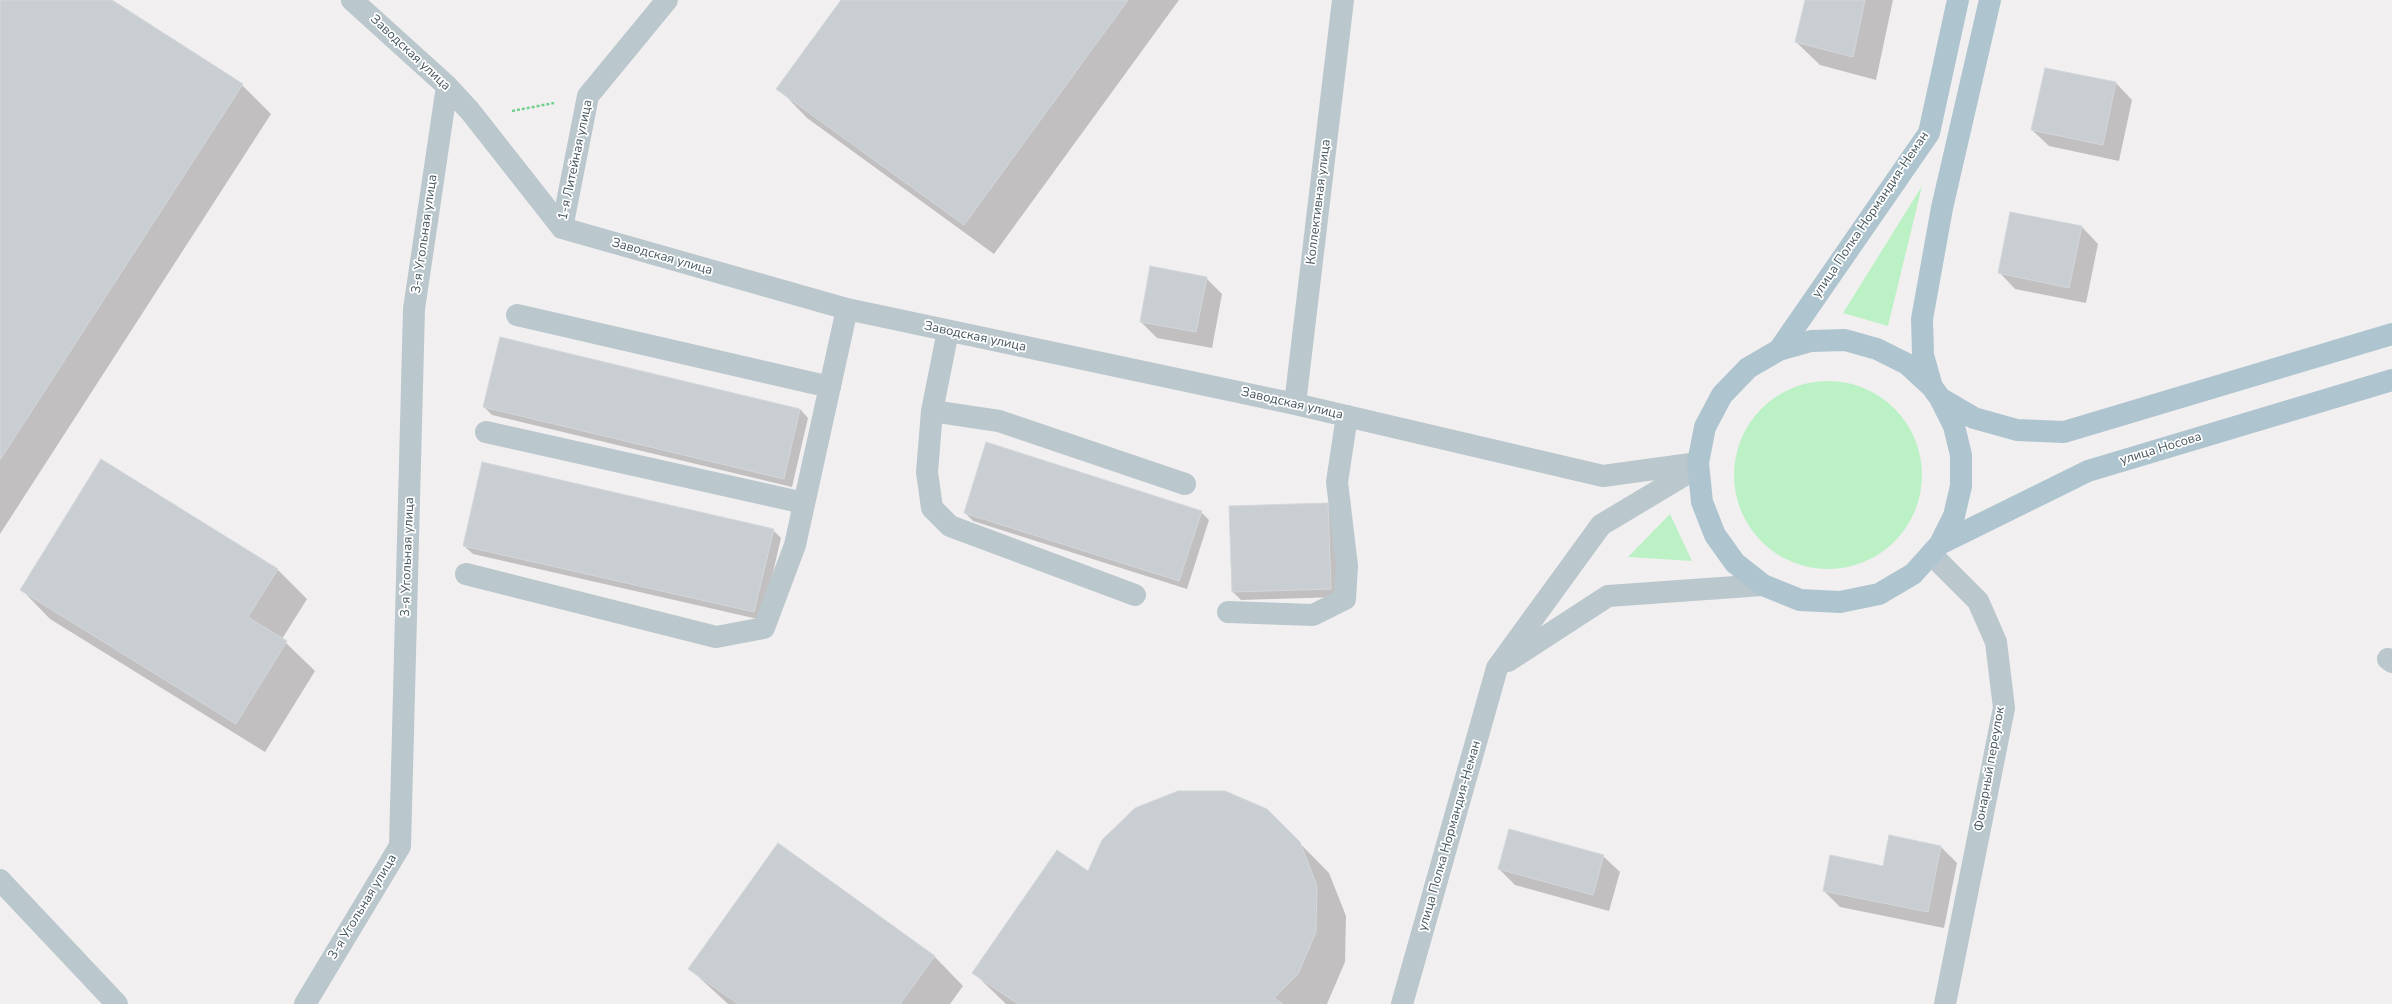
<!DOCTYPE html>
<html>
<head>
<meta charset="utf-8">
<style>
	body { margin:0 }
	canvas { display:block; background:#f2eff0 }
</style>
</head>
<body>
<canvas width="2392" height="1004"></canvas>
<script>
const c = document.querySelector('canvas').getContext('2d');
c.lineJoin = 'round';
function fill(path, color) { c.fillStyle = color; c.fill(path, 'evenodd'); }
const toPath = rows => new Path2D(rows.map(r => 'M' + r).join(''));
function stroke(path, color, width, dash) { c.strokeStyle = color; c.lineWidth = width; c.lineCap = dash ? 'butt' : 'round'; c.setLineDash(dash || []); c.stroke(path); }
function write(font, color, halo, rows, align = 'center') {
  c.font = font + ' "Nunito Sans",sans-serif'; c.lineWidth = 3.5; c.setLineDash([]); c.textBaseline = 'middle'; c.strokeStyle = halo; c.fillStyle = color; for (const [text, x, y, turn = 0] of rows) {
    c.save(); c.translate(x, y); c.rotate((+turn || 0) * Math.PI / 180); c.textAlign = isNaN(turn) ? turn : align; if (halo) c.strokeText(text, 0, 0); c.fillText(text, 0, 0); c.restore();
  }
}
const green = toPath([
	[1922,186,1888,326,1843,313],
	'1734 475a94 94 0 1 1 188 0a94 94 0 1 1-188 0Z',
	[1670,514,1692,561,1628,557]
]);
const shadow = toPath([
	[0,0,110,0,242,85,271,114,0,534],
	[842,0,1179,0,994,254,807,118,778,88],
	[1806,0,1893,0,1876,80,1820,65,1796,42],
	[2116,83,2132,100,2119,161,2049,146,2032,130],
	[2082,227,2098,244,2086,303,2015,289,1999,272],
	[1206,278,1222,294,1212,348,1157,338,1141,322],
	[484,407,800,409,808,418,792,487,492,415],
	[101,461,278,570,307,599,282,639,315,671,265,752,50,619,21,589],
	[1328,504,1336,512,1339,597,1241,600,1233,592],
	[1201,512,1209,520,1187,589,973,521,965,513],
	[773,530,781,538,762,620,473,554,464,546],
	[1267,810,1329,873,1346,916,1345,962,1327,1004,1006,1004,974,973,1089,873],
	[1941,847,1957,863,1944,928,1840,907,1824,891],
	[1603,856,1620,872,1609,911,1515,885,1499,869],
	[934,956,963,986,950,1004,728,1004,690,969]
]);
const building = toPath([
	[0,0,112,0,243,84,0,460,0,0],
	[841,0,1128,0,964,225,776,89,841,0],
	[1805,0,1865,0,1853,57,1795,42,1805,0],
	[2045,68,2116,82,2103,145,2031,130,2045,68],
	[2010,212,2082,226,2069,288,1998,273,2010,212],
	[1150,266,1207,277,1196,332,1140,322,1150,266],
	[500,337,800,409,784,479,483,407,500,337],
	[986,442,1202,511,1179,581,964,513,986,442],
	[101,459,278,569,248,617,287,641,236,724,20,590,101,459],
	[482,462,774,529,754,612,463,546,482,462],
	[1328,503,1331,589,1232,592,1229,506,1328,503],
	[1178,791,1225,791,1267,809,1300,842,1317,886,1316,932,1298,974,1274,998,1283,1004,1018,1004,972,973,1057,850,1088,871,1102,840,1135,808,1178,791],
	[1509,829,1604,855,1593,895,1498,869,1509,829],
	[1889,835,1941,846,1928,912,1823,891,1830,855,1883,866,1889,835],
	[778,843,935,956,900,1004,738,1004,688,969,778,843]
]);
const path = toPath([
	[512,111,554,103]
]);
const minor = toPath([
	[352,0,447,86,470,111,562,228,847,309,1295,404,1603,476,1698,463],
	[562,228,588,96,667,0],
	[517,315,830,387],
	[948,331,932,411,927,472,932,508,950,526,1135,595],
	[1295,404,1343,0],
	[932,411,999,421,1185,484],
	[486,432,804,503],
	[1931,554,1978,601,1996,642,2004,708,1945,1004],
	[466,574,716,637,764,628,795,545,847,309],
	[1228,612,1313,615,1345,599,1347,566,1337,482,1347,416],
	[2388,659,2392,662],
	[1508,661,1608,596,1763,585],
	[0,880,117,1004],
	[305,1004,400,846,414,309,447,86],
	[1402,1004,1497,668,1601,525,1698,467]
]);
const major = toPath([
	[1779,350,1929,133,1958,0],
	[1932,387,1923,355,1922,319,1942,208,1990,0],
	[1940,398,1974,418,2017,430,2064,432,2392,334],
	[1940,544,1954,516,1961,486,1961,455,1954,426,1940,398,1932,387,1907,364,1877,349,1845,340,1811,341,1779,350,1748,368,1722,395,1705,427,1698,463,1702,502,1715,535,1735,563,1763,585,1800,600,1840,602,1879,594,1913,574,1940,544,2088,471,2392,380]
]);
const streetNames = [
	["Заводская улица",410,53,43],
	["1-я Литейная улица",576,160,-78],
	["Коллективная улица",1319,202,-83],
	["улица Полка Нормандия-Неман",1871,215,-56],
	["3-я Угольная улица",425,234,-82],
	["Заводская улица",662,257,16],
	["Заводская улица",975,337,12],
	["Заводская улица",1292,404,13],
	["улица Носова",2161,449,-17],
	["3-я Угольная улица",408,557,-88],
	["Фонарный переулок",1990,769,-80],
	["улица Полка Нормандия-Неман",1450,836,-74],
	["3-я Угольная улица",363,907,-59]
];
fill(green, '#bcf1c6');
fill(shadow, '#0003');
fill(building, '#c9ced2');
stroke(building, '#d3d7db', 1);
stroke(path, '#72d18f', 2.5, [3, 2]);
stroke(minor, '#bac7cd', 22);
stroke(major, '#aec5d0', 22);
write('13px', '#46575e', '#fff', streetNames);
</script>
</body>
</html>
